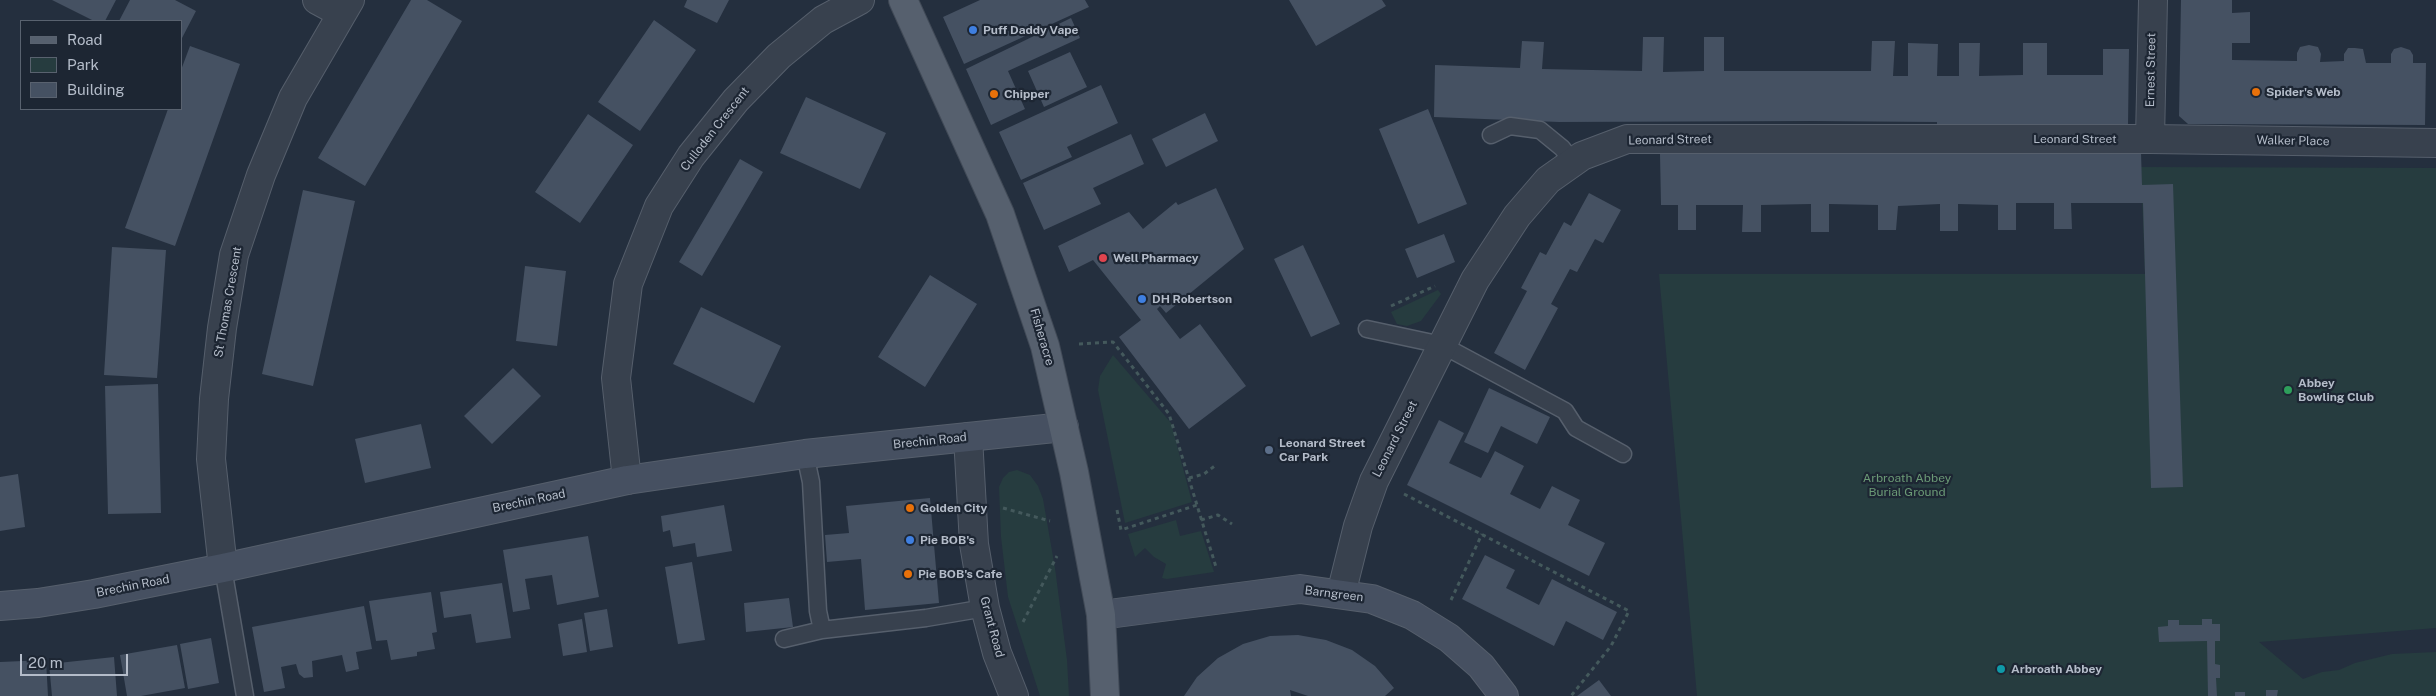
<!DOCTYPE html>
<html>
<head>
<meta charset="utf-8">
<style>
	body { margin:0 }
	#map { position:relative; width:2436px; height:696px; overflow:hidden; background:#242f3e; font-family:"Public Sans",sans-serif }
	canvas { display:block }
	.legend { position:absolute; left:20px; top:20px; width:162px; height:90px; box-sizing:border-box; background:#1d2633; border:1px solid #59626f; margin:0; padding:6px 9px; list-style:none; font-size:15px; color:#b4bcc9 }
	.legend li { display:flex; align-items:center; gap:10px; height:25px }
	.legend b { width:25px; border:1px solid #59626f }
	.scale { position:absolute; left:20px; top:654px; width:108px; height:22px; box-sizing:border-box; border:2px solid #b4bcc9; border-top:0; padding-left:6px; font-size:15px; line-height:18px; white-space:nowrap; color:#b4bcc9; -webkit-text-stroke:4px #1d2633; paint-order:stroke }
</style>
</head>
<body>
<div id="map">
<canvas width="2436" height="696"></canvas>
<ul class="legend">
<li><b style="height:6px;background:#56606e"></b>Road</li>
<li><b style="height:14px;background:#263c3f"></b>Park</li>
<li><b style="height:14px;background:#455162"></b>Building</li>
</ul>
<div class="scale">20 m</div>
</div>
<script>
const c = document.querySelector('canvas').getContext('2d');
c.lineJoin = 'round';
function fill(path, color) { c.fillStyle = color; c.fill(path, 'evenodd'); }
const toPath = rows => new Path2D(rows.map(r => 'M' + r).join(''));
function stroke(path, color, width, dash) { c.strokeStyle = color; c.lineWidth = width; c.lineCap = dash ? 'butt' : 'round'; c.setLineDash(dash || []); c.stroke(path); }
function write(font, color, halo, rows, align = 'center') {
  c.font = font + ' "Public Sans",sans-serif'; c.lineWidth = 4.5; c.setLineDash([]); c.textBaseline = 'middle'; c.strokeStyle = halo; c.fillStyle = color; for (const [text, x, y, turn = 0] of rows) {
    c.save(); c.translate(x, y); c.rotate((+turn || 0) * Math.PI / 180); c.textAlign = isNaN(turn) ? turn : align; if (halo) c.strokeText(text, 0, 0); c.fillText(text, 0, 0); c.restore();
  }
}
const green = toPath([
	[2141,167,2436,168,2436,628,2259,642,2303,679,2322,672,2339,670,2355,663,2392,654,2436,652,2436,696,1697,696,1659,274,2145,274],
	[1438,290,1441,294,1421,321,1407,326,1397,324,1391,312],
	[1113,355,1171,423,1192,502,1125,523,1098,390,1100,376],
	[1017,470,1030,475,1038,486,1043,499,1055,568,1067,660,1069,696,1040,696,1008,597,1001,537,999,487,1003,478,1009,472],
	[1176,520,1180,536,1201,531,1214,572,1167,579,1162,578,1166,564,1154,557,1145,548,1135,557,1128,534]
]);
const building = toPath([
	[52,0,116,0,105,21,94,21],
	[130,0,175,0,196,11,181,40,181,21,119,21],
	[411,0,427,0,462,21,365,186,318,158],
	[687,0,729,0,717,23,684,7],
	[980,0,1085,0,1089,7,964,64,943,17],
	[1289,0,1382,0,1386,6,1316,46],
	[2181,0,2232,0,2232,13,2250,12,2250,43,2232,43,2232,60,2297,61,2297,53,2300,47,2309,45,2318,47,2321,54,2320,62,2344,61,2344,54,2348,48,2355,48,2363,49,2366,63,2391,63,2391,54,2394,49,2401,47,2410,50,2413,55,2413,63,2426,63,2425,125,2188,124,2179,116],
	[1071,18,1080,38,1008,71,1025,109,991,125,966,69],
	[654,20,696,50,640,131,598,102],
	[1643,37,1664,37,1663,72,1704,71,1704,37,1724,37,1724,71,1871,71,1872,41,1895,41,1893,76,1908,76,1908,43,1938,44,1937,76,1959,76,1959,43,1980,43,1979,76,2023,75,2023,43,2047,43,2047,75,2103,75,2103,49,2129,49,2128,126,1937,125,1937,122,1811,121,1559,122,1434,117,1435,65,1520,68,1522,41,1544,42,1542,69,1642,71],
	[190,46,240,64,175,246,125,228,168,109,181,109,181,70],
	[1070,52,1087,87,1044,107,1028,71],
	[1101,85,1118,123,1067,147,1072,157,1021,180,999,132],
	[806,97,886,133,860,189,780,153],
	[1428,109,1467,204,1418,224,1379,129],
	[1205,113,1218,141,1166,167,1152,139],
	[588,114,633,145,580,223,535,192],
	[1131,134,1144,164,1093,188,1101,204,1044,230,1023,183],
	[2141,152,2142,185,2173,184,2183,487,2151,488,2143,203,2071,203,2072,229,2054,229,2054,203,2016,203,2016,230,1998,230,1998,205,1958,204,1958,231,1940,231,1940,204,1898,206,1896,230,1878,230,1878,205,1829,204,1829,232,1811,232,1811,204,1761,205,1761,232,1742,232,1743,205,1696,205,1696,230,1678,230,1678,205,1661,205,1660,154],
	[740,159,763,172,702,276,679,262],
	[1216,188,1244,249,1166,313,1160,306,1157,309,1180,339,1200,324,1246,386,1189,429,1119,337,1141,320,1093,260,1069,272,1058,246,1129,212,1143,229,1176,202,1178,205],
	[303,190,355,201,313,386,262,374],
	[1589,193,1621,210,1603,243,1595,239,1577,272,1570,269,1551,304,1558,308,1525,370,1494,353,1527,291,1521,288,1540,252,1546,255,1564,222,1571,226],
	[1444,234,1455,262,1417,278,1405,249],
	[1303,245,1340,324,1311,337,1274,259],
	[112,247,166,250,157,378,104,375],
	[525,266,566,271,557,346,516,341],
	[930,275,977,304,925,387,878,357],
	[701,307,781,346,754,403,673,364],
	[513,368,541,396,492,444,464,416],
	[158,384,161,513,108,514,105,386],
	[1489,388,1550,417,1537,444,1501,426,1488,453,1464,442],
	[1439,420,1464,433,1449,463,1481,478,1495,451,1524,466,1510,494,1540,509,1552,486,1580,500,1568,525,1605,543,1589,576,1407,485],
	[421,424,431,468,365,483,355,439],
	[18,474,25,527,0,531,0,477],
	[930,498,939,603,865,610,861,559,827,562,825,535,849,533,846,506],
	[724,505,732,551,697,557,695,543,673,547,670,530,663,532,661,516],
	[588,536,599,597,557,605,552,575,525,579,530,609,513,612,503,550],
	[1485,555,1515,570,1506,588,1539,605,1552,579,1617,612,1603,640,1566,621,1554,646,1462,599],
	[692,562,705,640,678,644,665,567],
	[502,583,511,638,476,643,471,614,444,618,440,592],
	[431,592,437,632,432,633,435,649,417,652,417,656,391,660,387,640,376,641,369,601],
	[789,598,793,627,746,632,744,603],
	[364,606,372,649,356,652,359,669,346,672,342,655,312,661,313,677,304,678,299,674,296,664,281,667,285,688,264,692,252,627],
	[607,609,613,647,590,651,584,613],
	[582,619,587,652,563,656,558,624],
	[2202,619,2212,619,2212,624,2220,624,2220,641,2215,641,2215,664,2220,665,2220,678,2216,678,2217,696,2208,696,2207,641,2159,642,2158,627,2168,626,2168,620,2179,620,2179,625,2202,625],
	[1298,635,1326,640,1352,650,1375,666,1394,688,1385,696,1308,696,1290,690,1291,696,1184,696,1197,677,1218,658,1243,644,1270,636],
	[211,638,219,683,188,689,180,644],
	[177,645,185,688,141,696,127,696,120,655],
	[114,657,117,696,52,696,49,664],
	[46,660,48,696,0,696,0,662],
	[1599,680,1611,696,1577,696],
	[2266,690,2278,690,2277,696,2266,696],
	[2235,692,2245,692,2245,696,2235,696]
]);
const path = toPath([
	[1391,306,1435,286],
	[1079,344,1113,342,1169,414,1216,567],
	[1189,478,1204,474,1216,465],
	[1404,494,1629,611,1611,646,1571,696],
	[1003,508,1050,521],
	[1117,510,1121,530,1197,505],
	[1201,520,1218,515,1232,524],
	[1451,600,1482,534],
	[1023,622,1057,556]
]);
const lane = toPath([
	[1491,135,1510,126,1540,130,1562,148,1573,162],
	[1367,329,1442,345,1565,411,1576,428,1623,454],
	[805,454,811,482,818,611,822,630],
	[223,568,245,696],
	[784,639,822,630,926,618,985,608]
]);
const street = toPath([
	[317,0,341,13],
	[2150,139,2153,0],
	[968,437,974,544,985,608,997,653,1014,696],
	[627,480,616,378,628,284,659,206,691,156,736,100,779,56,823,20,860,0],
	[223,568,211,459,214,399,222,328,234,255,261,175,293,98,350,0],
	[1341,594,1358,526,1374,481,1475,280,1517,216,1548,180,1582,156,1627,139,2150,139,2436,143]
]);
const secondary = toPath([
	[0,606,38,603,94,594,223,568,627,480,805,454,1064,427],
	[1101,615,1300,589,1372,599,1412,615,1449,638,1481,666,1504,696]
]);
const primary = toPath([
	[903,0,1000,214,1045,346,1074,472,1101,615,1105,696]
]);
const markers = [
	[973,30,5,"#3f7fe0"],
	[2256,92,5,"#e8710a"],
	[994,94,5,"#e8710a"],
	[1103,258,5,"#e0444e"],
	[1142,299,5,"#3f7fe0"],
	[2288,390,5,"#2e9e5b"],
	[1269,450,5,"#5c6f8a"],
	[910,508,5,"#e8710a"],
	[910,540,5,"#3f7fe0"],
	[908,574,5,"#e8710a"],
	[2001,669,5,"#0f9aa8"]
];
const poiNames = [
	["Puff Daddy Vape",983,30],
	["Spider's Web",2266,92],
	["Chipper",1004,94],
	["Well Pharmacy",1113,258],
	["DH Robertson",1152,299],
	["Abbey",2298,383],
	["Bowling Club",2298,397],
	["Leonard Street",1279,443],
	["Car Park",1279,457],
	["Golden City",920,508],
	["Pie BOB's",920,540],
	["Pie BOB's Cafe",918,574],
	["Arbroath Abbey",2011,669]
];
const streetNames = [
	["Ernest Street",2151,70,-89],
	["Culloden Crescent",715,129,-52],
	["Leonard Street",2075,139],
	["Leonard Street",1670,140,-1],
	["Walker Place",2293,141,1],
	["St Thomas Crescent",228,302,-80],
	["Fisheracre",1042,337,74],
	["Leonard Street",1395,439,-63],
	["Brechin Road",930,441,-6],
	["Brechin Road",529,501,-12],
	["Brechin Road",133,586,-11],
	["Barngreen",1334,594,7],
	["Grant Road",992,627,75]
];
const parkNames = [
	["Arbroath Abbey",1907,478],
	["Burial Ground",1907,492]
];
fill(green, '#263c3f');
fill(building, '#455162');
stroke(lane, '#565f6c', 19);
stroke(street, '#565f6c', 30);
stroke(secondary, '#565f6c', 30);
stroke(primary, '#414a57', 30);
stroke(path, '#44595c', 3, [4, 4]);
stroke(lane, '#38414e', 16);
stroke(street, '#38414e', 28);
stroke(secondary, '#465061', 28);
stroke(primary, '#56606e', 28);
for (const [x, y, r, color] of markers) { const dot = new Path2D(); dot.arc(x, y, r, 0, 2 * Math.PI); c.fillStyle = color; c.fill(dot); stroke(dot, '#1d2633', 2); }
write('bold 12px', '#b4bcc9', '#1d2633', poiNames, 'left');
write('12px', '#b4bcc9', '#1d2633', streetNames);
write('12px', '#6b9a76', '#1d2633', parkNames);
</script>
</body>
</html>
